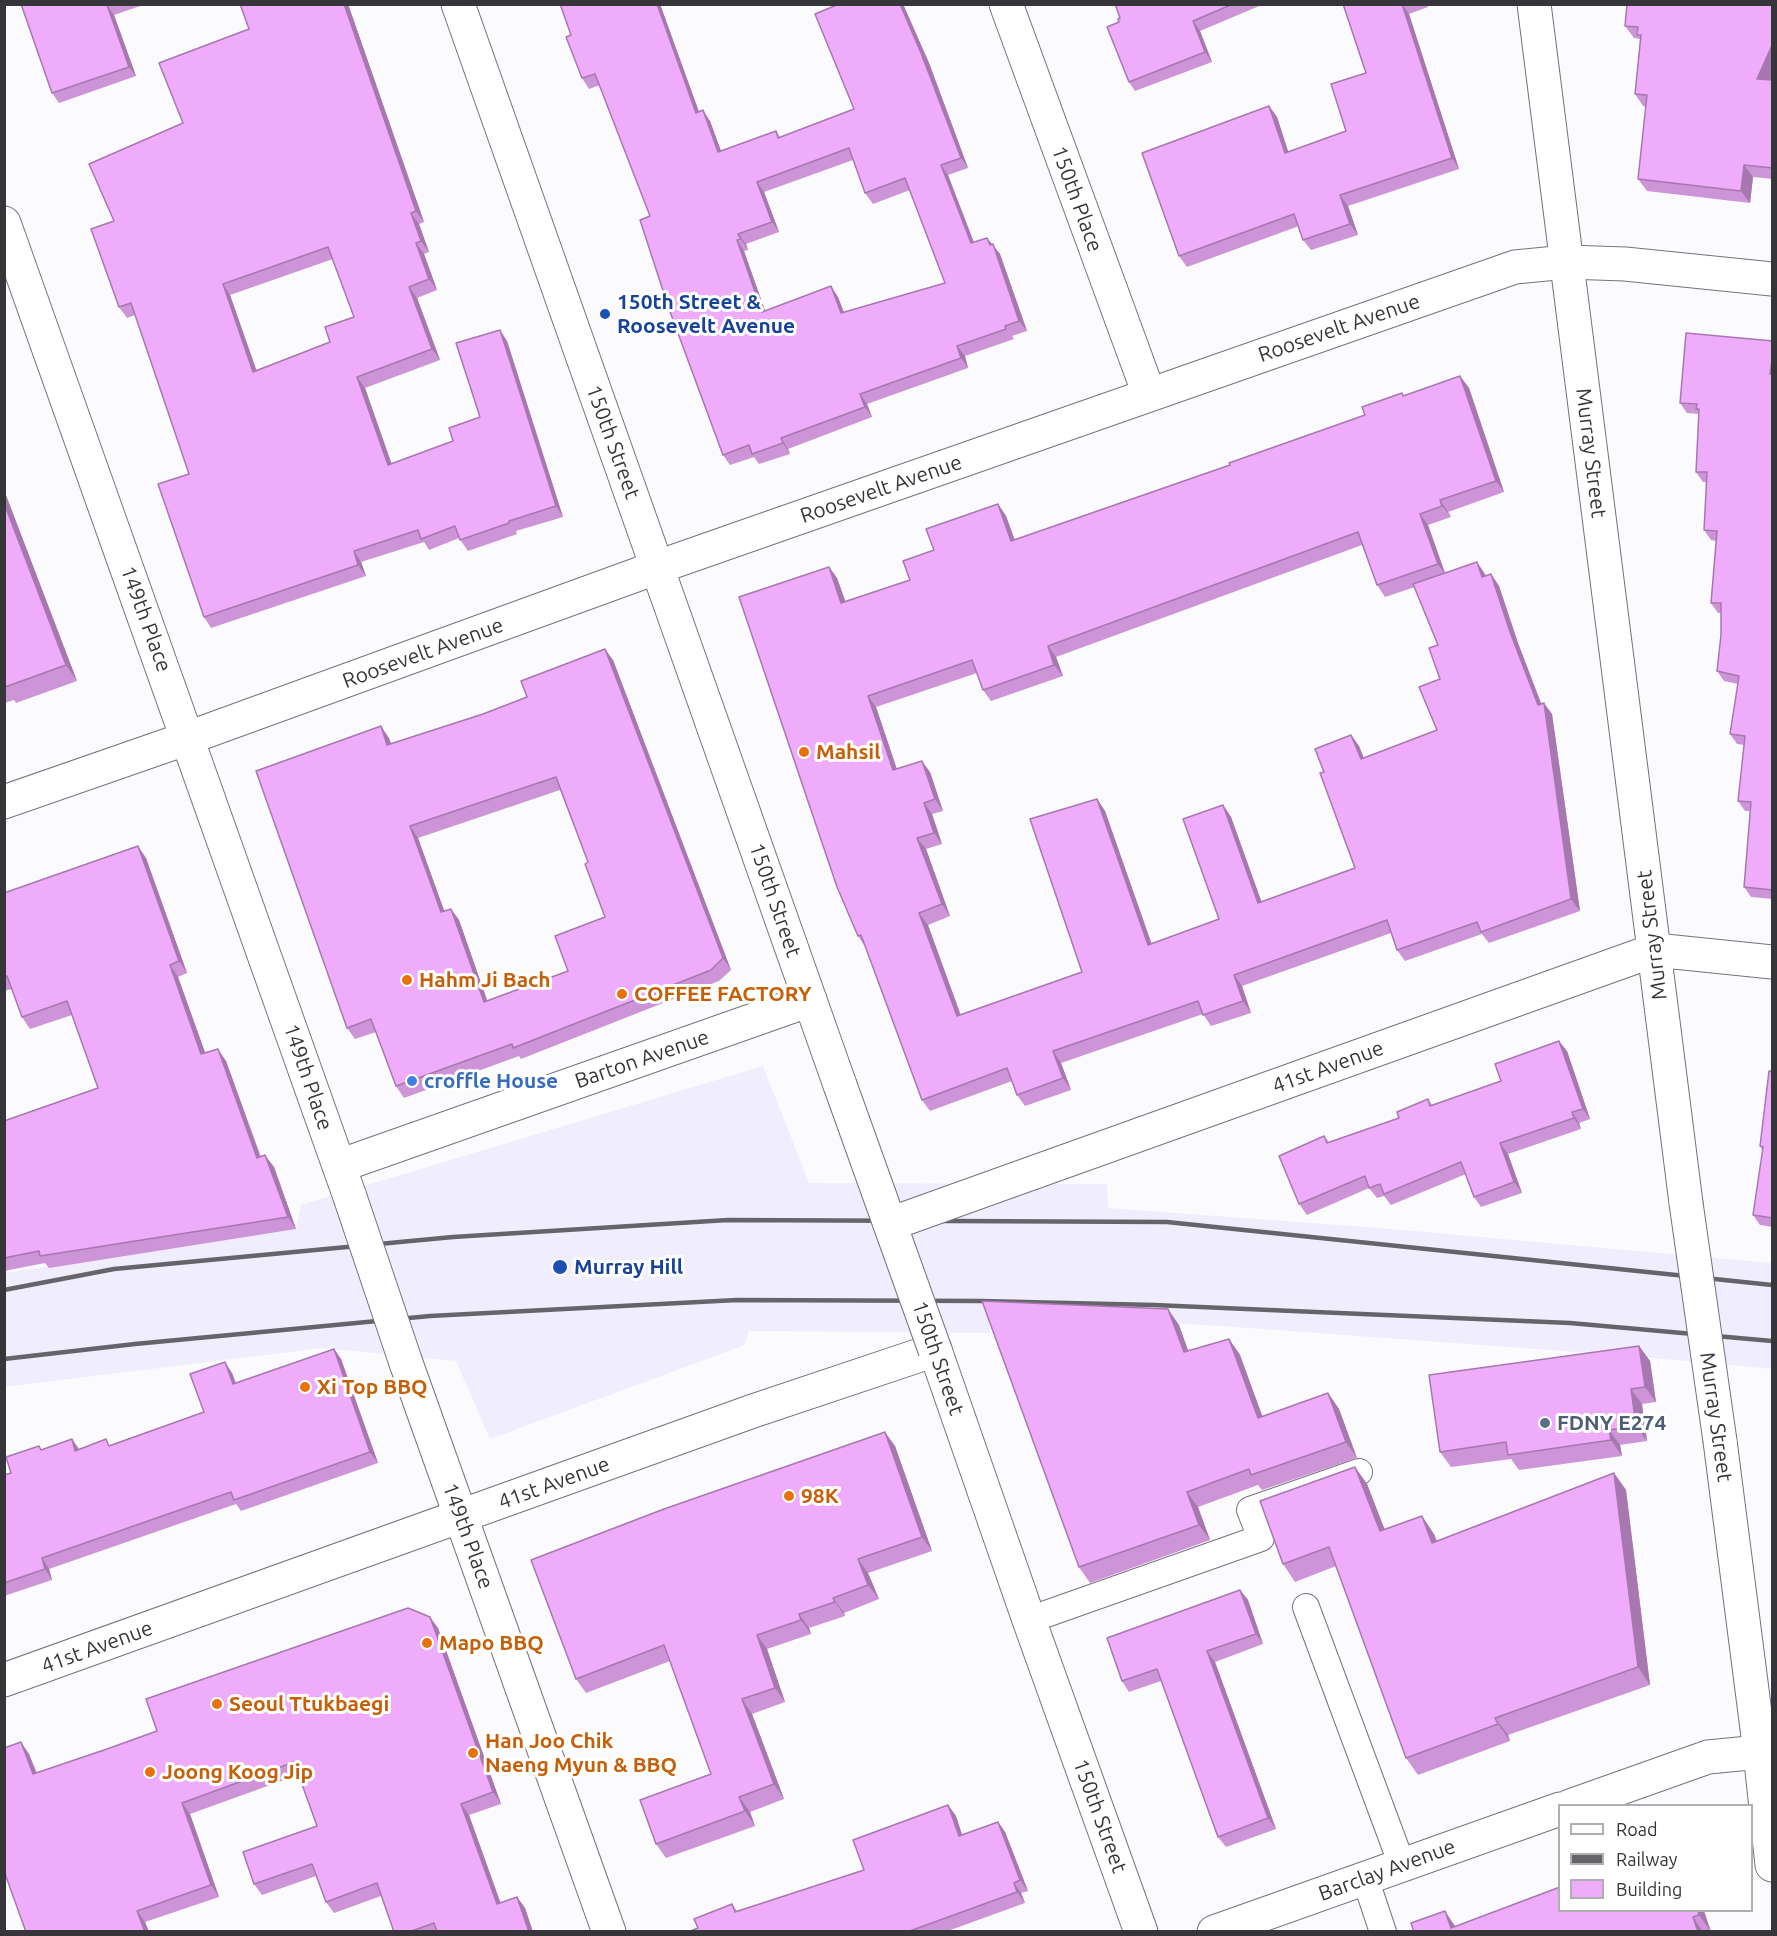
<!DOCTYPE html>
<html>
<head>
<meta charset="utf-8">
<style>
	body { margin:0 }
	#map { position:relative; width:1777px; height:1936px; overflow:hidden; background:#fbfbfd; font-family:Ubuntu,sans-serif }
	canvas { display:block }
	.frame { position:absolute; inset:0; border:6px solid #36353a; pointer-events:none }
	.legend { position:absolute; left:1558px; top:1804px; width:195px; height:108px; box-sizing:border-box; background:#fff; border:2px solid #afaeb0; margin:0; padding:8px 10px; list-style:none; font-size:18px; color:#36353a }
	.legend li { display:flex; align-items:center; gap:12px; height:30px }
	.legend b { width:30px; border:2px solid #afaeb0 }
</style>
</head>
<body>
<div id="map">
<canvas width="1777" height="1936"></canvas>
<div class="frame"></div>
<ul class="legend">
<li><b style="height:8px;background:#fff"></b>Road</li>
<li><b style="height:8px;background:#656469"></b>Railway</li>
<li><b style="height:16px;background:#eeacfa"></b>Building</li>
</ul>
</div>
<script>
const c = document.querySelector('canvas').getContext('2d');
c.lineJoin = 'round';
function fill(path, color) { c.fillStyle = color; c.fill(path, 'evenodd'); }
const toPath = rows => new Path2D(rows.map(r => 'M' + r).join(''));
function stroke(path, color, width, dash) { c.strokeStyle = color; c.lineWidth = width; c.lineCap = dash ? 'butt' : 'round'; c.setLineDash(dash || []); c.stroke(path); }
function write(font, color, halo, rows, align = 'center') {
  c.font = font + ' Ubuntu,sans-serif'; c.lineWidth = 6; c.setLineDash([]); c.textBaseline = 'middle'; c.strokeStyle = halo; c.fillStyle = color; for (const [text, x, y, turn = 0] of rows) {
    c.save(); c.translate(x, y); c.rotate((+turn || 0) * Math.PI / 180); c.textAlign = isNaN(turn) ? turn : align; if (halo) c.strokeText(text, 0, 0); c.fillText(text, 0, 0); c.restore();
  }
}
const built = toPath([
	[763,1066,809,1183,1107,1184,1108,1208,1380,1228,1772,1263,1772,1369,1631,1356,1235,1327,989,1312,990,1333,749,1331,745,1345,490,1439,456,1361,322,1348,5,1387,4,1273,296,1229,301,1205]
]);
const service = toPath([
	[1306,1607,1402,1865],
	[1029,1620,1261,1538,1250,1510,1359,1472],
	[1365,1878,1383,1932]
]);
const minor = toPath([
	[1006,4,1149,394],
	[1534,4,1686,1203],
	[4,223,350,1197],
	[339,1166,810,1000],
	[1035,1172,1655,950,1772,962],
	[406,1363,609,1932],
	[1720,1441,1760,1752,1772,1865],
	[4,1680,753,1411,935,1350],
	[1570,1806,1708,1757,1760,1752,1772,1753],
	[1214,1932,1560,1809]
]);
const tertiary = toPath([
	[458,4,840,1085],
	[4,802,188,738,658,567,1515,267,1567,262,1625,264,1772,279],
	[935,1350,1029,1620,1141,1932]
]);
const rail = toPath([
	[4,1290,114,1269,453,1237,728,1220,1167,1222,1772,1285],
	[4,1359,135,1344,430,1316,737,1300,981,1301,1154,1305,1570,1323,1772,1341]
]);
const minorBridge = toPath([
	[350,1197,406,1363],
	[1686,1203,1720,1441],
	[890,1224,1035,1172]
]);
const tertiaryBridge = toPath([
	[840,1085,935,1350]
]);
const wall = toPath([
	[21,4,146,4,114,15,136,76,59,103,52,93],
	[348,4,424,222,419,224,429,252,424,254,437,290,417,298,440,360,365,388,391,464,453,441,480,417,507,341,563,517,516,531,517,534,468,551,459,538,429,550,424,542,361,562,366,576,211,628,204,617,189,474,135,315,127,318,119,307,114,221,183,123],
	[333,259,354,317,330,342,256,370,230,295],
	[560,4,660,4,699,112,710,121,721,151,776,131,780,137,854,109,839,4,903,4,929,63,968,168,948,175,974,242,987,238,1000,254,1027,331,1012,336,1014,339,965,356,968,368,867,404,872,417,788,449,790,454,759,464,754,457,730,465,723,455,650,216,600,85,589,89,582,78,571,35],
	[853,160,865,193,873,204,910,190,945,283,844,312,838,297,765,311,744,251,748,250,746,244,779,232,764,192],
	[1115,4,1264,4,1200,31,1212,62,1135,91,1129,82,1119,22,1120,18],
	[1343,4,1427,4,1428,7,1409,14,1459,169,1348,206,1358,235,1311,250,1303,240,1299,226,1187,267,1179,256,1269,106,1277,117,1288,152,1346,131,1366,73],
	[1627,4,1770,80,1773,80,1773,179,1753,177,1750,203,1647,191,1638,179,1646,107,1643,106,1635,94,1640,39,1634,38,1625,26],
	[1773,341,1773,899,1751,897,1744,887,1751,811,1745,811,1738,801,1744,745,1737,744,1730,734,1738,684,1724,681,1717,671,1721,635,1721,613,1718,613,1711,603,1716,541,1711,540,1704,530,1707,482,1703,482,1696,472,1699,414,1687,413,1680,403],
	[1460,376,1469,388,1504,492,1448,512,1451,517,1428,525,1445,573,1485,574,1486,576,1491,574,1499,586,1518,643,1541,704,1552,714,1580,911,1489,943,1482,934,1405,961,1397,950,1391,933,1242,986,1251,1013,1211,1026,1203,1014,1061,1063,1071,1090,1025,1106,1017,1095,1012,1081,930,1111,922,1100,866,948,858,936,829,567,837,578,845,601,910,580,934,550,998,504,1006,516,1015,540,1230,465,1365,415,1403,396],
	[1362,545,1377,585,1385,597,1415,587,1438,645,1440,679,1437,730,1364,758,1359,746,1351,735,1324,772,1355,868,1261,902,1231,817,1223,805,1219,919,1151,944,1105,811,1097,799,1082,972,961,1015,928,925,950,916,926,849,942,844,932,814,943,811,930,772,897,769,876,707,977,673,983,690,991,701,1063,676,1056,657],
	[4,490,77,681,16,703,14,700,4,703],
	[613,660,731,970,719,981,521,1059,519,1056,404,1098,396,1086,376,1032,355,1039,347,1028,389,738,391,744,483,714,527,697],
	[560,790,588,862,605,917,568,971,487,1001,459,920,451,909,444,911,418,838],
	[146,858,187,973,178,977,205,1053,226,1061,261,1157,274,1167,296,1229,49,1268,45,1263,4,1271,4,1121,98,1088,72,1015,30,1029,22,1017,12,989,4,991,4,893],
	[1567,1051,1590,1119,1579,1123,1581,1129,1508,1154,1522,1193,1481,1207,1474,1197,1466,1174,1391,1205,1384,1196,1377,1198,1369,1188,1307,1215,1299,1204,1324,1136,1329,1142,1399,1118,1428,1099,1432,1105,1501,1081],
	[1773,1071,1773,1227,1760,1225,1753,1215,1763,1151,1760,1146],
	[1179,1325,1188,1351,1229,1339,1240,1355,1262,1417,1328,1393,1339,1409,1357,1458,1262,1490,1258,1485,1198,1507,1210,1540,1090,1583,1079,1567],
	[1639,1346,1650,1361,1656,1402,1642,1404,1647,1441,1620,1445,1622,1456,1519,1470,1511,1459,1451,1467,1440,1452],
	[334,1349,341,1359,378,1463,241,1511,236,1504,49,1569,52,1580,4,1596,4,1475,11,1473,39,1446,41,1449,79,1450,110,1445,204,1412,232,1373,236,1383],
	[895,1446,932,1551,868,1573,879,1599,844,1613,845,1616,809,1628,811,1634,767,1649,785,1702,752,1714,784,1799,750,1812,755,1826,666,1858,656,1844,711,1774,670,1661,586,1693,576,1679],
	[1355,1467,1367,1484,1385,1530,1434,1534,1437,1541,1614,1473,1626,1490,1650,1685,1508,1735,1510,1741,1418,1775,1406,1758,1336,1566,1295,1582,1283,1564],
	[1240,1590,1248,1600,1263,1644,1215,1662,1276,1829,1226,1847,1218,1837,1161,1681,1129,1692,1122,1681],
	[438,1628,501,1804,469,1815,500,1903,517,1897,525,1908,533,1932,394,1932,381,1896,334,1913,326,1902,316,1876,262,1895,254,1884,317,1826,298,1775,190,1814,219,1897,145,1922,149,1932,26,1932,29,1754,37,1773,107,1749],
	[948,1805,956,1816,962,1835,998,1822,1005,1832,1028,1891,1021,1893,1025,1903,945,1932,688,1932,698,1928,732,1904,737,1911,864,1870],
	[1704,1911,1711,1932,1414,1932,1455,1926]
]);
const shadedWall = toPath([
	[344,4,348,4,424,222,416,211],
	[657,4,660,4,703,123,696,113],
	[900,4,903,4,929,63,968,168,961,158],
	[1402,4,1409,14,1459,169,1452,158],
	[107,5,114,15,136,76,129,67],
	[1193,21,1200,31,1212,62,1205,52],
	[1773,43,1773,75,1766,91,1757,79],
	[1269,106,1277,117,1292,163,1285,153],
	[703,110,710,121,725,162,718,152],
	[941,165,948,175,978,254,971,243],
	[1744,165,1753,177,1750,203,1741,191],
	[757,182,764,192,779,232,772,222],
	[1340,195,1348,206,1358,235,1350,224],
	[411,213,419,224,429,252,421,241],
	[738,234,746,244,748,250,741,239],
	[987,238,1000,254,1027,331,1019,321],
	[737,240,744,251,769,322,762,312],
	[416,243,424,254,437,290,429,279],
	[223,284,230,295,261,383,253,372],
	[831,286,838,297,848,324,841,313],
	[409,287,417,298,440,360,432,349],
	[500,330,507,341,563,517,556,506],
	[957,346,965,356,968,368,961,358],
	[1773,354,1773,377,1770,374],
	[1460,376,1469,388,1504,492,1496,481],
	[357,377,365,388,396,476,388,465],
	[860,394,867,404,872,417,865,407],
	[781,438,788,449,790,454,783,443],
	[4,490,77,681,66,665,4,503],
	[1440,500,1448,512,1451,517,1442,506],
	[998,504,1006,516,1019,553,1011,541],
	[1420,514,1428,525,1446,576,1438,564],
	[354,551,361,562,366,576,358,565],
	[1477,562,1485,574,1490,589,1482,577],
	[829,567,837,578,850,614,841,603],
	[1491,574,1499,586,1518,643,1546,716,1544,703,1552,714,1580,911,1571,899,1510,632],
	[1048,646,1056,657,1063,676,1054,665],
	[605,649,613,660,731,970,723,958],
	[868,696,876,707,901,782,893,770],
	[381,726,389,738,396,757,387,745],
	[1351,735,1359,746,1369,771,1361,759],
	[922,761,930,772,943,811,935,799],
	[1097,799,1105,811,1156,956,1148,945],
	[924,803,932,814,942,844,934,833],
	[1223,805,1231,817,1266,914,1258,903],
	[410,826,418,838,449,924,441,912],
	[917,838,926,849,950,916,942,904],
	[138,846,146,858,187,973,179,961],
	[451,909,459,920,492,1014,484,1002],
	[919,913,928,925,965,1028,957,1016],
	[170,965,178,977,210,1066,201,1054],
	[1234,975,1242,986,1251,1013,1243,1001],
	[1559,1041,1567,1051,1590,1119,1583,1109],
	[218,1049,226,1061,265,1170,257,1158],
	[1053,1051,1061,1063,1071,1090,1063,1078],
	[1572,1112,1579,1123,1581,1129,1574,1118],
	[1500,1143,1508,1154,1522,1193,1514,1182],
	[265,1155,274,1167,296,1229,288,1217],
	[1168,1309,1179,1325,1194,1367,1184,1352],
	[1229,1339,1240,1355,1269,1434,1258,1418],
	[1639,1346,1650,1361,1656,1402,1645,1387],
	[334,1349,341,1359,378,1463,370,1452],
	[225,1362,232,1373,240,1395,233,1384],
	[1631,1389,1642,1404,1647,1441,1636,1426],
	[1328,1393,1339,1409,1357,1458,1346,1442],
	[1609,1430,1620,1445,1622,1456,1611,1440],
	[885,1432,895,1446,932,1551,922,1537],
	[72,1439,79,1449,75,1451],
	[1355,1467,1367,1484,1392,1549,1380,1531],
	[1614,1473,1626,1490,1650,1685,1638,1667],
	[1187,1492,1198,1507,1210,1540,1199,1525],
	[1422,1516,1434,1534,1444,1560,1432,1543],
	[42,1558,49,1569,52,1580,45,1569],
	[858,1559,868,1573,879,1599,868,1585],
	[1240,1590,1248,1600,1263,1644,1256,1634],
	[833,1598,844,1613,845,1616,835,1602],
	[799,1614,809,1628,811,1634,801,1620],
	[430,1617,438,1628,501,1804,493,1792],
	[757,1635,767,1649,785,1702,775,1688],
	[1207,1651,1215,1662,1276,1829,1268,1818],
	[742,1699,752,1714,784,1799,774,1784],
	[1495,1718,1508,1735,1510,1741,1498,1724],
	[21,1742,29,1754,41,1786,33,1774],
	[739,1797,750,1812,755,1826,745,1811],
	[182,1803,190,1814,219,1897,211,1885],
	[461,1804,469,1815,505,1915,497,1904],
	[948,1805,956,1816,966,1847,959,1836],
	[998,1822,1005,1832,1028,1891,1020,1880],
	[1014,1883,1021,1893,1025,1903,1017,1892],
	[517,1897,525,1908,533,1932,529,1932],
	[137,1911,145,1922,149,1932,145,1932],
	[1445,1911,1457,1929,1451,1928],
	[1698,1911,1704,1911,1711,1932,1699,1915],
	[1693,1917,1703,1932,1698,1932]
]);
const building = toPath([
	[21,4,109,4,107,5,129,67,52,93,21,4],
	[240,4,344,4,416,211,411,213,421,241,416,243,429,279,409,287,432,349,357,377,388,465,453,441,449,428,480,417,456,343,500,330,556,506,509,521,509,523,460,540,455,526,421,539,418,530,354,551,358,565,204,617,158,484,189,474,131,303,119,307,91,229,114,221,89,164,183,123,159,63,249,29,240,4],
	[328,247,354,317,325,327,330,342,253,372,223,284,328,247],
	[560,4,657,4,696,113,703,110,718,152,776,131,778,138,854,109,815,14,839,4,900,4,921,53,961,158,941,165,971,243,987,238,990,245,993,244,1019,321,1005,326,1006,329,957,346,961,358,860,394,865,407,781,438,783,443,752,454,749,445,723,455,669,309,640,220,650,216,595,74,582,78,566,37,571,35,560,4],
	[849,148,865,193,905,178,945,283,841,313,831,286,762,312,737,240,741,239,738,234,772,222,757,182,849,148],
	[1115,4,1233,4,1193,21,1205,52,1129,82,1107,27,1119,22,1118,19,1120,18,1115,4],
	[1343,4,1402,4,1452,158,1340,195,1350,224,1303,240,1294,214,1179,256,1142,153,1269,106,1285,153,1346,131,1331,84,1366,73,1343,4],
	[1627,4,1773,4,1773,43,1757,79,1773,80,1773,168,1744,165,1741,191,1638,179,1647,95,1635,94,1641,35,1637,35,1638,27,1625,26,1627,4],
	[1686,333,1773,341,1773,354,1770,374,1773,374,1773,890,1744,887,1751,802,1738,801,1745,736,1730,734,1739,676,1717,671,1721,635,1721,603,1711,603,1717,531,1704,530,1707,472,1696,472,1699,409,1696,409,1697,404,1680,403,1686,333],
	[1460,376,1496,481,1440,500,1442,506,1420,514,1438,564,1377,585,1358,532,1048,646,1054,665,983,690,972,660,868,696,893,770,922,761,935,799,924,803,934,833,917,838,942,904,919,913,957,1016,1082,972,1030,819,1097,799,1148,945,1219,919,1183,819,1223,805,1258,903,1355,868,1320,773,1324,772,1315,749,1351,735,1361,759,1437,730,1419,687,1440,679,1429,648,1438,645,1413,584,1477,562,1482,577,1491,574,1510,632,1538,705,1544,703,1571,899,1481,932,1477,922,1397,950,1387,920,1234,975,1243,1001,1203,1015,1198,1001,1053,1051,1063,1078,1017,1095,1007,1068,922,1100,861,935,858,936,837,887,739,597,829,567,841,603,910,580,903,561,934,550,926,529,998,504,1011,541,1230,465,1229,463,1365,415,1362,407,1402,393,1403,396,1460,376],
	[4,503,66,665,5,687,4,686,4,503],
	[605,649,723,958,711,970,513,1048,512,1044,396,1086,371,1019,347,1028,256,771,381,726,387,745,483,714,527,697,521,681,605,649],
	[556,777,588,862,585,864,605,917,555,936,568,971,484,1002,451,909,441,912,410,826,556,777],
	[138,846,179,961,170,965,201,1054,218,1049,257,1158,265,1155,288,1217,40,1256,39,1251,4,1258,4,1121,98,1088,67,1001,22,1017,7,976,4,976,4,893,138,846],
	[1559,1041,1583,1109,1572,1112,1574,1118,1500,1143,1514,1182,1474,1197,1461,1162,1384,1194,1380,1184,1369,1188,1365,1176,1299,1204,1279,1156,1324,1136,1327,1143,1399,1118,1397,1112,1428,1099,1430,1106,1501,1081,1495,1064,1559,1041],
	[1769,1071,1773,1071,1773,1218,1753,1215,1763,1147,1760,1146,1769,1071],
	[982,1301,1168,1309,1184,1352,1229,1339,1258,1418,1328,1393,1346,1442,1251,1475,1249,1469,1187,1492,1199,1525,1079,1567,982,1301],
	[1639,1346,1645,1387,1631,1389,1636,1426,1609,1430,1611,1440,1508,1455,1506,1442,1440,1452,1429,1375,1639,1346],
	[334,1349,370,1452,234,1500,231,1492,42,1558,45,1569,4,1583,4,1475,11,1473,6,1457,39,1446,41,1450,72,1439,75,1451,106,1439,109,1446,204,1412,190,1374,225,1362,233,1384,334,1349],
	[885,1432,922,1537,858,1559,868,1585,833,1598,835,1602,799,1614,801,1620,757,1635,775,1688,742,1699,774,1784,739,1797,745,1811,656,1844,640,1800,711,1774,664,1645,576,1679,531,1560,664,1509,885,1432],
	[1355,1467,1380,1531,1422,1516,1432,1543,1614,1473,1638,1667,1495,1718,1498,1724,1406,1758,1329,1547,1283,1564,1260,1501,1355,1467],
	[1240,1590,1256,1634,1207,1651,1268,1818,1218,1837,1157,1669,1122,1681,1107,1638,1240,1590],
	[408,1608,430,1617,493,1792,461,1804,497,1904,517,1897,529,1932,437,1932,434,1923,409,1932,394,1932,377,1883,326,1902,312,1864,254,1884,243,1852,317,1826,294,1762,182,1803,211,1885,137,1911,145,1932,26,1932,4,1871,4,1748,21,1742,33,1774,107,1749,157,1731,146,1699,408,1608],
	[948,1805,959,1836,998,1822,1020,1880,1014,1883,1017,1892,907,1932,688,1932,698,1928,694,1919,732,1904,735,1912,864,1870,853,1840,948,1805],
	[1560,1887,1560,1911,1698,1911,1699,1915,1693,1917,1698,1932,1414,1932,1411,1923,1445,1911,1451,1928,1560,1887]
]);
const markers = [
	[605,314,6,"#1a4fb4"],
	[804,752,6,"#e8710a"],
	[407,980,6,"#e8710a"],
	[622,994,6,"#e8710a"],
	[412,1081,6,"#3f7fe0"],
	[560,1267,8,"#1a4fb4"],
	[305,1387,6,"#e8710a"],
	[1545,1423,6,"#5c6f8a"],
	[789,1496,6,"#e8710a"],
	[427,1643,6,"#e8710a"],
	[217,1704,6,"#e8710a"],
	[473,1753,6,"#e8710a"],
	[150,1772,6,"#e8710a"]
];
const streetNames = [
	["150th Place",1077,199,70],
	["Roosevelt Avenue",1339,328,-19],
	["150th Street",613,442,70],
	["Murray Street",1591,453,83],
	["Roosevelt Avenue",881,489,-19],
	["149th Place",146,619,70],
	["Roosevelt Avenue",423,653,-20],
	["150th Street",775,900,71],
	["Murray Street",1652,935,-97],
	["Barton Avenue",642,1059,-19],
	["41st Avenue",1328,1067,-20],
	["149th Place",308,1077,71],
	["150th Street",938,1358,71],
	["Murray Street",1716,1417,82],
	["41st Avenue",554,1483,-20],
	["149th Place",468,1536,70],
	["41st Avenue",97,1647,-20],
	["150th Street",1100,1816,70],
	["Barclay Avenue",1387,1870,-20]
];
const transitNames = [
	["150th Street &",617,302],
	["Roosevelt Avenue",617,326],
	["Murray Hill",574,1267]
];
const foodNames = [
	["Mahsil",816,752],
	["Hahm Ji Bach",419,980],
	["COFFEE FACTORY",634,994],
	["Xi Top BBQ",317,1387],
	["98K",801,1496],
	["Mapo BBQ",439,1643],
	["Seoul Ttukbaegi",229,1704],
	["Han Joo Chik",485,1741],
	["Naeng Myun & BBQ",485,1765],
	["Joong Koog Jip",162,1772]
];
const shopNames = [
	["croffle House",424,1081]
];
const serviceNames = [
	["FDNY E274",1557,1423]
];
fill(built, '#f0edfe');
stroke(service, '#74727d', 28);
stroke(minor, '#74727d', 35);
stroke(tertiary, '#74727d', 35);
stroke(service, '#fff', 26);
stroke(minor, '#fff', 33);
stroke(tertiary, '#fff', 33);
stroke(rail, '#656469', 4.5);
stroke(minorBridge, '#74727d', 35, []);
stroke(tertiaryBridge, '#74727d', 35, []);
stroke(minorBridge, '#fff', 33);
stroke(tertiaryBridge, '#fff', 33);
fill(wall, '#cd94d7');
fill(shadedWall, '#a778af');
fill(building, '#eeacfa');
stroke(building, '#a778af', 1.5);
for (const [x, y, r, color] of markers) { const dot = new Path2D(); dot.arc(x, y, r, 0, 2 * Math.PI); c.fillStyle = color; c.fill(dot); stroke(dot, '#fff', 2); }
write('21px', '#36353a', '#fff', streetNames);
write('bold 21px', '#164399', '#fff', transitNames, 'left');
write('bold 21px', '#c56008', '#fff', foodNames, 'left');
write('bold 21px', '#366cbe', '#fff', shopNames, 'left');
write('bold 21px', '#4e5e75', '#fff', serviceNames, 'left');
</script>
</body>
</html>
